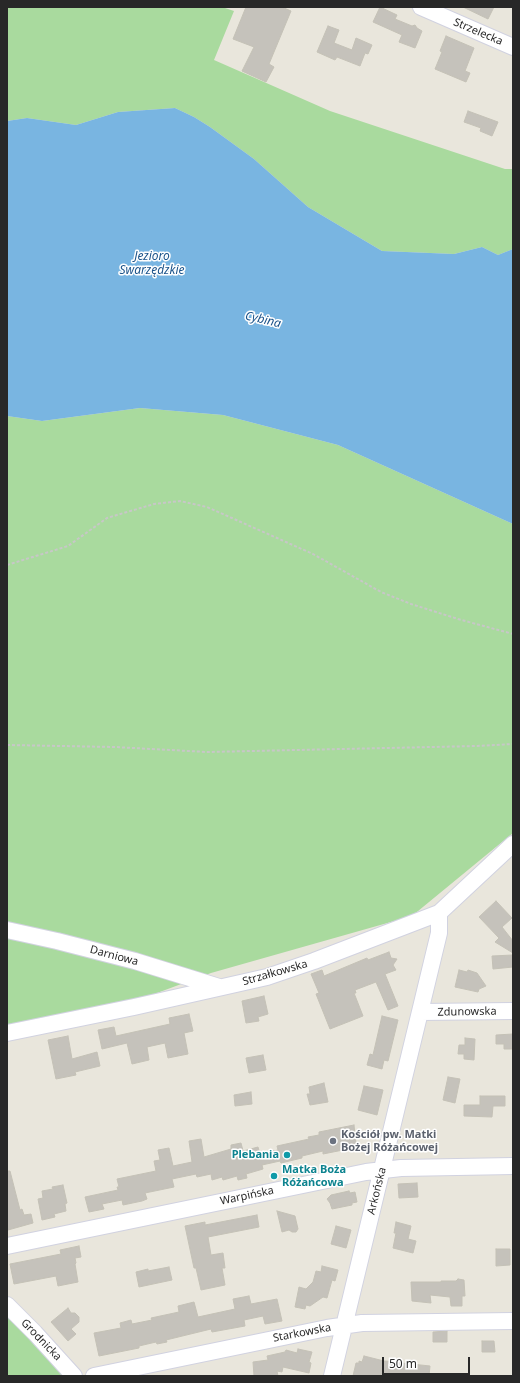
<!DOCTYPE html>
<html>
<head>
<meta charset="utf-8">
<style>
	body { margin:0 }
	#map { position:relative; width:520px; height:1383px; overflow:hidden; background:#e9e6dc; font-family:"Noto Sans",sans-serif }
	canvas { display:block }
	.frame { position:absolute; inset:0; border:8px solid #282828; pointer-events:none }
	.scale { position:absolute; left:382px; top:1357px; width:88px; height:18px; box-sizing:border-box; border:2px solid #282828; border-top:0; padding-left:5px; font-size:12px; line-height:14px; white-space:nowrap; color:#282828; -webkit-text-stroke:3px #fff; paint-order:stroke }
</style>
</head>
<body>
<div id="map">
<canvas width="520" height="1383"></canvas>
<div class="frame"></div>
<div class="scale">50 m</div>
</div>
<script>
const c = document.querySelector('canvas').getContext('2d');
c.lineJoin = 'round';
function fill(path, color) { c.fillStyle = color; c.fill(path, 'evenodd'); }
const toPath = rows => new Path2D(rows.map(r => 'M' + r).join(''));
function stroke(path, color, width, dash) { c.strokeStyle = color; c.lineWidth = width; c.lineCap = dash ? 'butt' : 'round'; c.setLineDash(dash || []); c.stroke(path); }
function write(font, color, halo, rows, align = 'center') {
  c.font = font + ' "Noto Sans",sans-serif'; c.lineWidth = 3; c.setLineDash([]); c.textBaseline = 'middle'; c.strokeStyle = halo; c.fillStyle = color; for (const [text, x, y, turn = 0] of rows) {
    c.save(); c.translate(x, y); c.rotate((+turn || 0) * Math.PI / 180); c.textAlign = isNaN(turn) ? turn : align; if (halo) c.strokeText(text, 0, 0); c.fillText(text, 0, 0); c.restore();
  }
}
const green = toPath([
	[7,7,222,7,234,11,214,60,330,111,505,169,513,169,513,249,498,255,482,247,454,254,382,251,308,207,254,159,210,127,194,117,175,108,118,112,76,125,27,118,7,121],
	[140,408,223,415,338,445,513,524,513,833,412,916,211,973,130,1003,7,1025,7,416,42,421],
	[7,1310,12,1315,62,1376,7,1376]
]);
const water = toPath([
	[175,108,194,117,210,127,254,159,308,207,382,251,454,254,482,247,498,255,513,249,513,524,338,445,223,415,140,408,42,421,7,416,7,121,27,118,76,125,118,112]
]);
const building = toPath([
	[246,7,282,7,291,11,269,64,274,67,266,82,242,71,254,47,233,39,246,7],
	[380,7,397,15,395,19,412,26,415,25,417,28,422,31,415,48,399,42,402,35,373,22,380,7],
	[463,7,494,7,488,19,463,7],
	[328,26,339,30,334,43,352,50,356,38,372,45,368,54,365,53,360,66,337,57,335,60,317,52,328,26],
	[446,36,474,48,465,71,470,73,466,82,435,69,442,52,440,51,446,36],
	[468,111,498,122,492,136,480,131,481,128,464,122,468,111],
	[496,901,512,918,502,927,513,941,513,953,495,942,499,938,479,917,496,901],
	[389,952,391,958,397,959,393,965,396,970,385,974,398,1006,388,1010,376,982,355,990,356,993,354,993,363,1016,330,1029,316,994,319,993,311,974,322,970,324,976,367,958,368,960,389,952],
	[513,955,513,967,493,969,492,956,513,955],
	[459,970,467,972,468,970,477,973,486,986,479,989,478,992,455,987,459,970],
	[264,996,268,1014,258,1017,259,1021,246,1023,242,1001,264,996],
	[189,1014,193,1031,184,1033,188,1054,168,1058,165,1043,147,1047,149,1060,132,1064,127,1043,102,1049,98,1030,114,1027,116,1036,170,1024,169,1018,189,1014],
	[382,1016,398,1020,388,1061,384,1060,382,1069,367,1065,370,1054,373,1055,382,1016],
	[513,1034,513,1049,504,1049,504,1044,496,1044,496,1035,513,1034],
	[68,1036,72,1059,97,1052,100,1066,75,1072,76,1075,56,1079,48,1040,68,1036],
	[465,1038,475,1039,474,1060,464,1059,464,1054,458,1054,459,1045,465,1045,465,1038],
	[263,1055,266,1070,249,1073,246,1058,263,1055],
	[448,1077,460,1079,455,1103,443,1100,448,1077],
	[324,1083,328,1102,310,1105,307,1094,310,1094,309,1087,324,1083],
	[364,1086,383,1090,377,1115,358,1110,364,1086],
	[251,1092,252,1104,235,1106,234,1095,251,1092],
	[480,1096,505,1096,505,1106,493,1106,492,1117,464,1116,464,1105,480,1105,480,1096],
	[354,1125,356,1144,352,1145,353,1148,323,1154,323,1151,302,1156,302,1158,281,1163,280,1161,262,1165,263,1169,246,1174,247,1178,238,1180,237,1176,223,1180,222,1177,212,1180,211,1174,197,1177,196,1174,172,1179,174,1187,145,1193,147,1199,142,1201,123,1205,122,1200,102,1204,104,1209,89,1212,85,1197,118,1190,117,1187,119,1187,117,1179,156,1171,154,1161,160,1160,158,1150,169,1148,173,1166,192,1162,189,1141,201,1139,204,1157,231,1149,231,1145,241,1143,243,1151,258,1147,260,1154,278,1150,277,1146,309,1139,308,1137,319,1135,319,1132,354,1125],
	[7,1171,10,1171,20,1210,22,1209,24,1215,31,1214,33,1223,8,1230,7,1225,7,1171],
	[417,1183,418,1197,399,1198,398,1184,417,1183],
	[63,1185,67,1203,65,1204,66,1211,54,1214,55,1217,42,1220,38,1199,43,1198,42,1191,53,1189,52,1187,63,1185],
	[349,1191,350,1193,355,1192,357,1202,352,1203,352,1205,332,1209,330,1203,327,1199,331,1195,349,1191],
	[277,1211,295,1216,298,1229,296,1232,292,1232,289,1230,282,1232,277,1211],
	[257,1215,259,1227,208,1237,211,1255,223,1253,225,1268,222,1268,225,1285,201,1290,196,1268,194,1268,185,1226,205,1222,205,1225,257,1215],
	[396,1222,411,1226,408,1239,416,1241,413,1253,393,1248,396,1233,394,1233,396,1222],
	[336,1226,351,1230,346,1248,331,1244,336,1226],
	[79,1246,81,1257,75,1258,76,1263,75,1264,78,1282,58,1286,56,1276,14,1284,10,1264,61,1254,60,1250,79,1246],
	[496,1249,510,1249,510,1265,496,1266,496,1249],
	[322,1266,338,1270,335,1281,332,1280,327,1298,323,1297,310,1306,306,1305,305,1309,295,1307,299,1287,306,1289,313,1282,316,1271,321,1272,322,1266],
	[169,1267,172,1280,139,1287,136,1272,148,1269,148,1271,169,1267],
	[458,1279,464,1280,465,1296,462,1296,462,1306,451,1306,450,1297,430,1295,431,1303,412,1301,411,1282,441,1282,441,1281,456,1281,458,1279],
	[249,1296,251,1304,277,1299,282,1321,265,1324,263,1316,244,1320,245,1326,212,1332,211,1329,166,1340,167,1342,157,1344,156,1342,139,1346,139,1348,99,1356,94,1333,121,1328,120,1323,131,1320,132,1324,152,1320,151,1318,179,1312,178,1306,194,1302,198,1317,235,1309,233,1299,249,1296],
	[68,1308,71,1313,75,1313,79,1317,79,1322,71,1329,76,1334,68,1341,51,1322,68,1308],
	[447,1331,447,1342,433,1342,433,1332,447,1331],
	[482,1341,494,1341,495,1352,482,1352,482,1341],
	[298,1349,312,1352,309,1362,311,1363,309,1373,283,1367,282,1372,277,1371,278,1376,254,1376,253,1362,268,1360,267,1356,285,1352,286,1350,297,1353,298,1349],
	[364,1356,384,1361,402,1362,402,1363,430,1366,429,1376,353,1376,356,1363,359,1363,359,1361,362,1362,364,1356]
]);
const path = toPath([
	[7,565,68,546,107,518,154,504,180,501,207,507,313,554,381,592,411,604,458,619,513,634],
	[7,745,115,747,207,752,477,746,513,744]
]);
const minor = toPath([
	[421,7,513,47],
	[7,930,57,941,135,961,219,987],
	[420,1012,513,1011],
	[7,1033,134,1007,267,977,314,961,439,913,513,844],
	[7,1246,366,1172,401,1168,513,1166],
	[7,1305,35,1333,74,1376],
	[94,1376,327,1328,362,1323,513,1321],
	[332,1376,439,933,439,913]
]);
const markers = [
	[333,1141,4,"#6b7280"],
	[287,1155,4,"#0f9aa8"],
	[274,1176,4,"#0f9aa8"]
];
const streetNames = [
	["Strzelecka",478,32,23],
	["Darniowa",114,956,15],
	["Strzałkowska",275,973,-16],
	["Zdunowska",467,1012,-1],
	["Arkońska",377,1191,-76],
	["Warpińska",247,1196,-12],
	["Starkowska",302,1333,-11],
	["Grodnicka",41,1340,46]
];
const worshipNames = [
	["Kościół pw. Matki",341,1135],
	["Bożej Różańcowej",341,1148]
];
const cultureNames = [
	["Plebania",279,1155],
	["Matka Boża",282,1170,"left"],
	["Różańcowa",282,1183,"left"]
];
const waterNames = [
	["Jezioro",152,257],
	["Swarzędzkie",152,271],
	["Cybina",263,320,13]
];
fill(green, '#a9da9e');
fill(water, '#79b5e1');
fill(building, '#c5c2bb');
stroke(building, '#c4c1b6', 1);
stroke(minor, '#d1d2e0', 18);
stroke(path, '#c7c7c7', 2, [3, 2]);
stroke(minor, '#fff', 16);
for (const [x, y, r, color] of markers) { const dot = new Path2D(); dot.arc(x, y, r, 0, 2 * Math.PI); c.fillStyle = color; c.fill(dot); stroke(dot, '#fff', 1.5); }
write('11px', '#282828', '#fff', streetNames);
write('bold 11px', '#5b616d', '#fff', worshipNames, 'left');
write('bold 11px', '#0d838f', '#fff', cultureNames, 'right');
write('italic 12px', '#1b538a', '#fff', waterNames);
</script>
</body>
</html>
